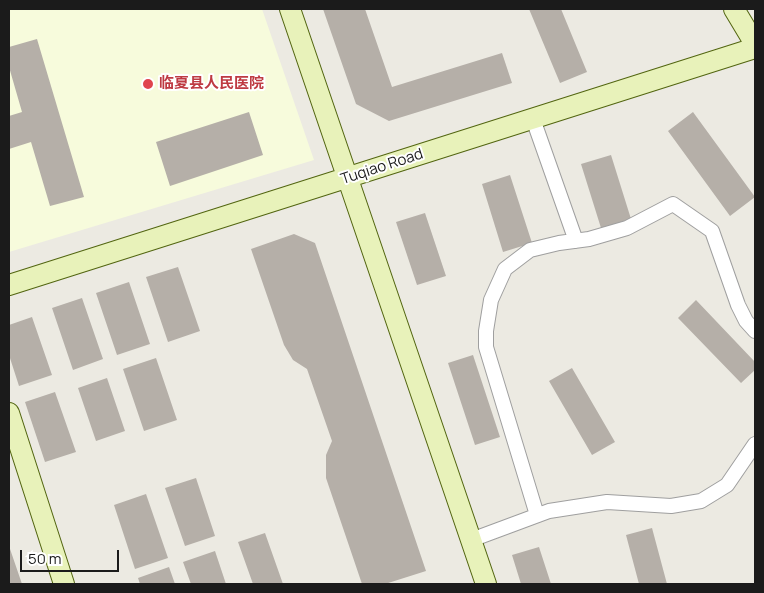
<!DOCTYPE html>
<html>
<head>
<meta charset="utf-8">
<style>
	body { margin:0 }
	#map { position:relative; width:764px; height:593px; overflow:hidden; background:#eceae2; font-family:Manrope,sans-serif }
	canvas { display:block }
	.frame { position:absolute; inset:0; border:10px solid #1b1b1b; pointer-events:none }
	.scale { position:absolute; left:20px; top:550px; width:99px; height:22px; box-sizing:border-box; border:2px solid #1b1b1b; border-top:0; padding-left:6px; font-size:15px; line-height:18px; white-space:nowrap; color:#1b1b1b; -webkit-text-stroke:4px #fff; paint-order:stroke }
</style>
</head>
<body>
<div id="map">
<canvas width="764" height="593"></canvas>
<div class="frame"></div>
<div class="scale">50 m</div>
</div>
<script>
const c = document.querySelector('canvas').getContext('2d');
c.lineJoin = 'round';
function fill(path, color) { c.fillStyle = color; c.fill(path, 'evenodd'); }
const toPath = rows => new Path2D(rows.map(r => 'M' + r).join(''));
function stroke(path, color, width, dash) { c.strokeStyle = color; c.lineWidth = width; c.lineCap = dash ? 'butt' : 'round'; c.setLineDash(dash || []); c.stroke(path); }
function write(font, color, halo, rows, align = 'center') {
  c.font = font + ' Manrope,"Noto Sans SC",sans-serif'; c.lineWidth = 4; c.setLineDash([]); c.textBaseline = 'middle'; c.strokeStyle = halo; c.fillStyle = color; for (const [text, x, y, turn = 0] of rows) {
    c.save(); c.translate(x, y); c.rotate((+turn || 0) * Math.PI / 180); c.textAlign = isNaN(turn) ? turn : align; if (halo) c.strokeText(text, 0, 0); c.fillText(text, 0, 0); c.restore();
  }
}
const education = toPath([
	[9,9,262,9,314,160,9,252]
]);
const building = toPath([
	[323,9,365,9,392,87,502,53,512,83,389,121,356,104],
	[529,9,561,9,587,72,560,83],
	[37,39,84,197,50,206,31,142,9,149,9,116,22,112,9,67,9,47],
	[249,112,263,155,170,186,156,142],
	[693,112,755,197,730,216,668,131],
	[611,155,631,219,601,228,581,164],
	[510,175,532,243,503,252,482,184],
	[425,213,446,276,417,285,396,222],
	[294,234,315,243,426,571,385,584,362,584,326,478,326,455,332,441,307,369,293,360,284,345,251,249],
	[178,267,200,331,168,342,146,277],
	[129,282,150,344,117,355,96,293],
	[82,298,103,359,73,370,52,308],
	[696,300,755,362,755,370,741,383,678,318],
	[32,317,52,375,19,386,9,355,9,325],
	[473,355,500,437,475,445,448,363],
	[156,358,177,420,144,431,123,369],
	[572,368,615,442,592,455,549,381],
	[107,378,125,431,96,441,78,388],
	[55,392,76,452,45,462,25,402],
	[196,478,215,536,185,546,165,488],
	[146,494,168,558,135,569,114,505],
	[652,528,667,584,639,584,626,535],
	[265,533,283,584,253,584,238,542],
	[9,546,22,584,9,584],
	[539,547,551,584,521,584,512,555],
	[215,551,226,584,191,584,183,562],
	[169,567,175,584,140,584,138,578]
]);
const street = toPath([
	[533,119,576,241],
	[537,515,486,347,486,331,491,300,505,269,530,250,559,243,589,239,627,228,673,204,712,231,738,305,746,321,755,331],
	[471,540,549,511,607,502,671,506,701,501,727,485,755,444]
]);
const secondary = toPath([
	[290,9,486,584],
	[734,9,755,44],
	[9,285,755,48],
	[9,413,64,584]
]);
const markers = [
	[148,84,6,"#e0444e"]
];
const healthNames = [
	["临夏县人民医院",159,84]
];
const streetNames = [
	["Tuqiao Road",382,167,-18]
];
fill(education, '#f7fbdc');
fill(building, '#b5afa8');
stroke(street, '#9f9f9f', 16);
stroke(secondary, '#526510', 22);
stroke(street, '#fff', 14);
stroke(secondary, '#e8f2ba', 20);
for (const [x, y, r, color] of markers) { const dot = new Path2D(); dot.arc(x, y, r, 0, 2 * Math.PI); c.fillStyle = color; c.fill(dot); stroke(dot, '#fff', 2); }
write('bold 15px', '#be3a42', '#fff', healthNames, 'left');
write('15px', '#1b1b1b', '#fff', streetNames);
</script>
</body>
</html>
